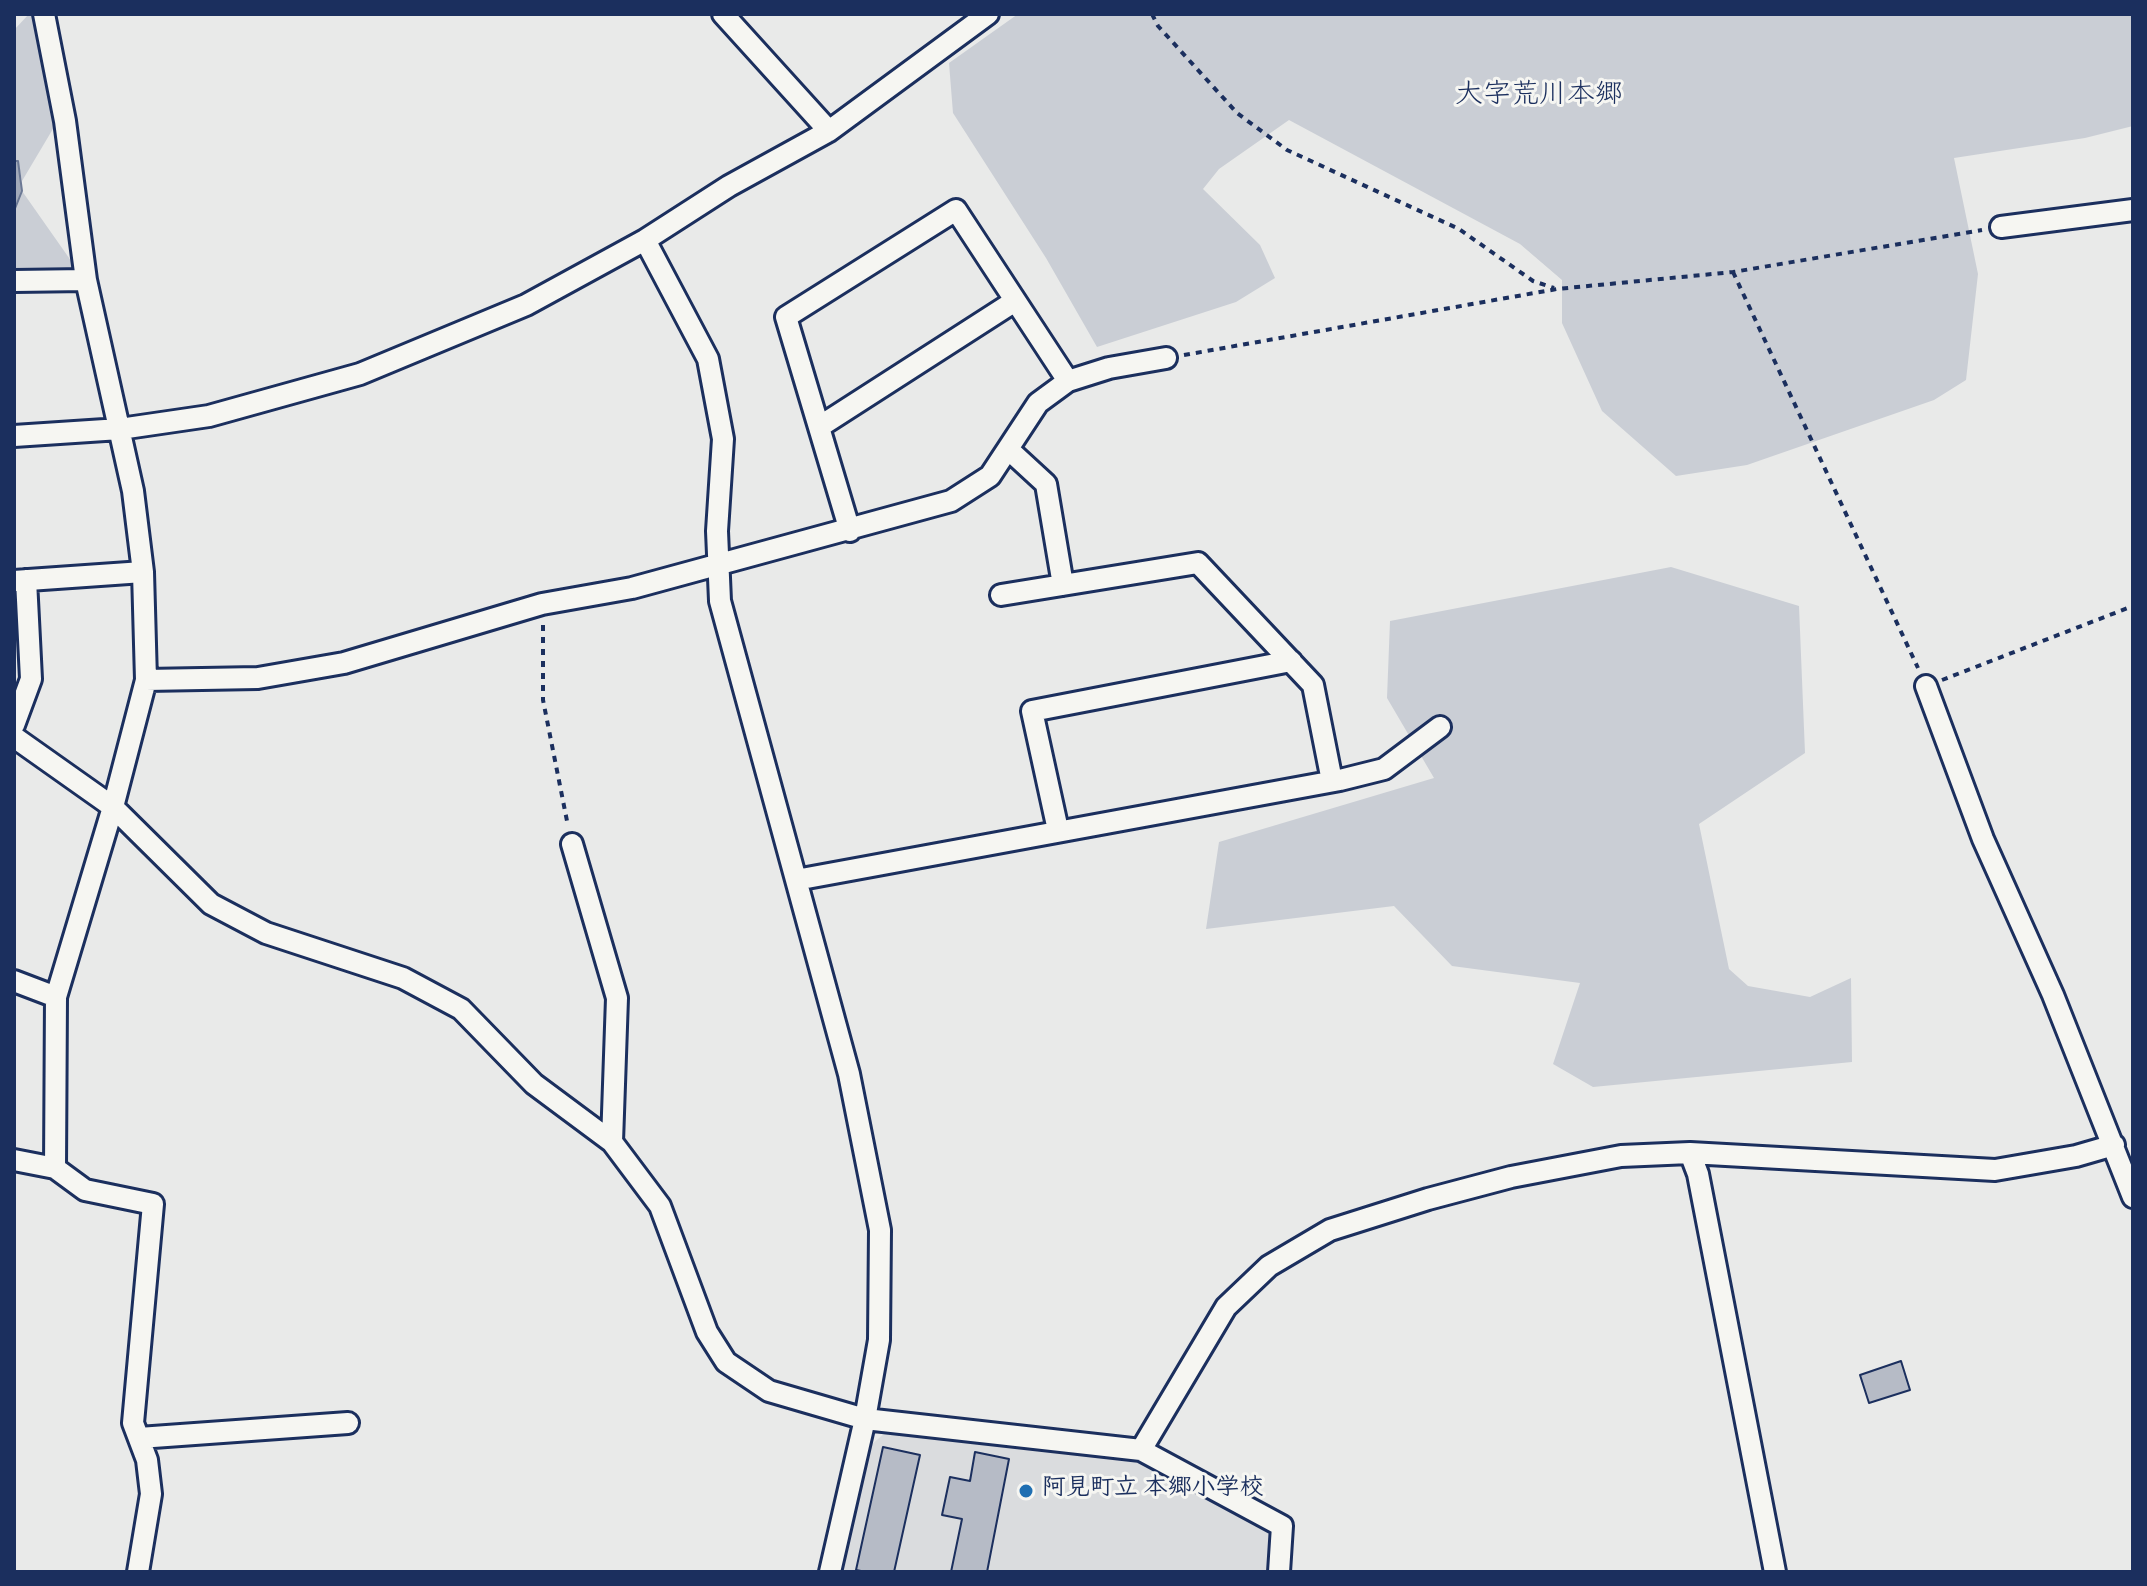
<!DOCTYPE html>
<html>
<head>
<meta charset="utf-8">
<style>
	body { margin:0 }
	#map { position:relative; width:2147px; height:1586px; overflow:hidden; background:#e9eae9; font-family:Dekko,sans-serif }
	canvas { display:block }
	.frame { position:absolute; inset:0; border:16px solid #1b2f5e; pointer-events:none }
</style>
</head>
<body>
<div id="map">
<canvas width="2147" height="1586"></canvas>
<div class="frame"></div>
</div>
<script>
const c = document.querySelector('canvas').getContext('2d');
c.lineJoin = 'round';
function fill(path, color) { c.fillStyle = color; c.fill(path, 'evenodd'); }
const toPath = rows => new Path2D(rows.map(r => 'M' + r).join(''));
function stroke(path, color, width, dash) { c.strokeStyle = color; c.lineWidth = width; c.lineCap = dash ? 'butt' : 'round'; c.setLineDash(dash || []); c.stroke(path); }
function write(font, color, halo, rows, align = 'center') {
  c.font = font + ' Dekko,"Klee One",sans-serif'; c.lineWidth = 6; c.setLineDash([]); c.textBaseline = 'middle'; c.strokeStyle = halo; c.fillStyle = color; for (const [text, x, y, turn = 0] of rows) {
    c.save(); c.translate(x, y); c.rotate((+turn || 0) * Math.PI / 180); c.textAlign = isNaN(turn) ? turn : align; if (halo) c.strokeText(text, 0, 0); c.fillText(text, 0, 0); c.restore();
  }
}
const built = toPath([
	[885,1433,1139,1461,1256,1521,1269,1532,1267,1572,837,1572,864,1451]
]);
const green = toPath([
	[29,14,37,14,60,117,22,181,18,161,14,161,14,30],
	[1018,14,2133,14,2133,126,2085,138,1954,158,1978,274,1966,380,1934,400,1747,465,1676,476,1602,411,1562,323,1562,280,1520,244,1289,120,1219,169,1203,189,1260,245,1275,278,1236,302,1097,347,1046,258,953,113,949,63],
	[22,191,81,275,14,274,14,211],
	[1671,567,1799,606,1805,753,1699,824,1729,969,1748,986,1810,997,1851,978,1852,1062,1593,1087,1553,1064,1580,983,1452,966,1394,906,1206,929,1219,842,1434,778,1387,698,1390,621]
]);
const water = toPath([
	[14,161,18,161,22,191,14,211,14,161]
]);
const building = toPath([
	[1901,1361,1910,1390,1869,1403,1860,1375,1901,1361],
	[883,1447,920,1455,894,1572,866,1572,856,1570,883,1447],
	[975,1452,1009,1459,987,1572,951,1572,962,1519,942,1515,950,1477,970,1481,975,1452]
]);
const path = toPath([
	[1152,14,1158,26,1237,113,1287,150,1459,229,1533,281,1554,288],
	[1733,272,1918,668],
	[1184,355,1557,289,1733,272,1982,230],
	[543,625,543,700,568,826],
	[1942,680,2133,606]
]);
const minor = toPath([
	[44,14,65,121,86,280,133,491,143,572,146,680,113,807,56,997,55,1168],
	[723,14,829,131],
	[2001,227,2133,210],
	[645,240,708,359,723,439,717,531,720,601,849,1074,880,1230,879,1340,865,1419,830,1572],
	[14,281,86,280],
	[819,427,1015,301],
	[14,436,120,429,209,416,360,374,526,305,645,240,729,186,829,131,988,14],
	[1008,449,1046,484,1063,585],
	[850,531,786,317,956,210,1068,381],
	[14,581,143,572],
	[1001,595,1198,563,1313,685,1332,781],
	[146,680,258,678,344,663,542,604,632,588,951,501,990,476,1038,403,1068,381,1109,368,1166,358],
	[1926,686,1983,839,2053,995,2133,1197],
	[14,725,31,679,26,580],
	[14,737,113,807,211,904,266,933,403,978,461,1009,534,1084,612,1142,660,1206,707,1332,726,1362,769,1391,865,1419,1141,1450,1282,1526,1279,1572],
	[1058,830,1032,711,1291,661],
	[572,844,617,998,612,1142],
	[796,880,1340,780,1384,769,1440,727],
	[14,981,56,997],
	[1690,1153,1698,1174,1775,1572],
	[14,1160,55,1168,85,1190,153,1204,133,1423,147,1460,151,1494,138,1572],
	[139,1438,348,1423],
	[1141,1450,1226,1307,1269,1266,1330,1230,1428,1199,1511,1177,1621,1156,1690,1153,1995,1170,2076,1156,2114,1145]
]);
const markers = [
	[1026,1491,8,"#1f6fb2"]
];
const poiNames = [
	["阿見町立 本郷小学校",1042,1491]
];
const quarterNames = [
	["大字荒川本郷",1539,98]
];
fill(built, '#dadcde');
fill(green, '#caced5');
fill(water, '#a2aaba');
stroke(water, '#6c7995', 2);
fill(building, '#b6bbc6');
stroke(building, '#1b2f5e', 2);
stroke(minor, '#1b2f5e', 26);
stroke(path, '#1b2f5e', 4, [6, 6]);
stroke(minor, '#f6f6f2', 20);
for (const [x, y, r, color] of markers) { const dot = new Path2D(); dot.arc(x, y, r, 0, 2 * Math.PI); c.fillStyle = color; c.fill(dot); stroke(dot, '#f6f6f2', 3); }
write('bold 24px', '#1b2f5e', '#f6f6f2', poiNames, 'left');
write('28px', '#1b2f5e', '#f6f6f2', quarterNames);
</script>
</body>
</html>
